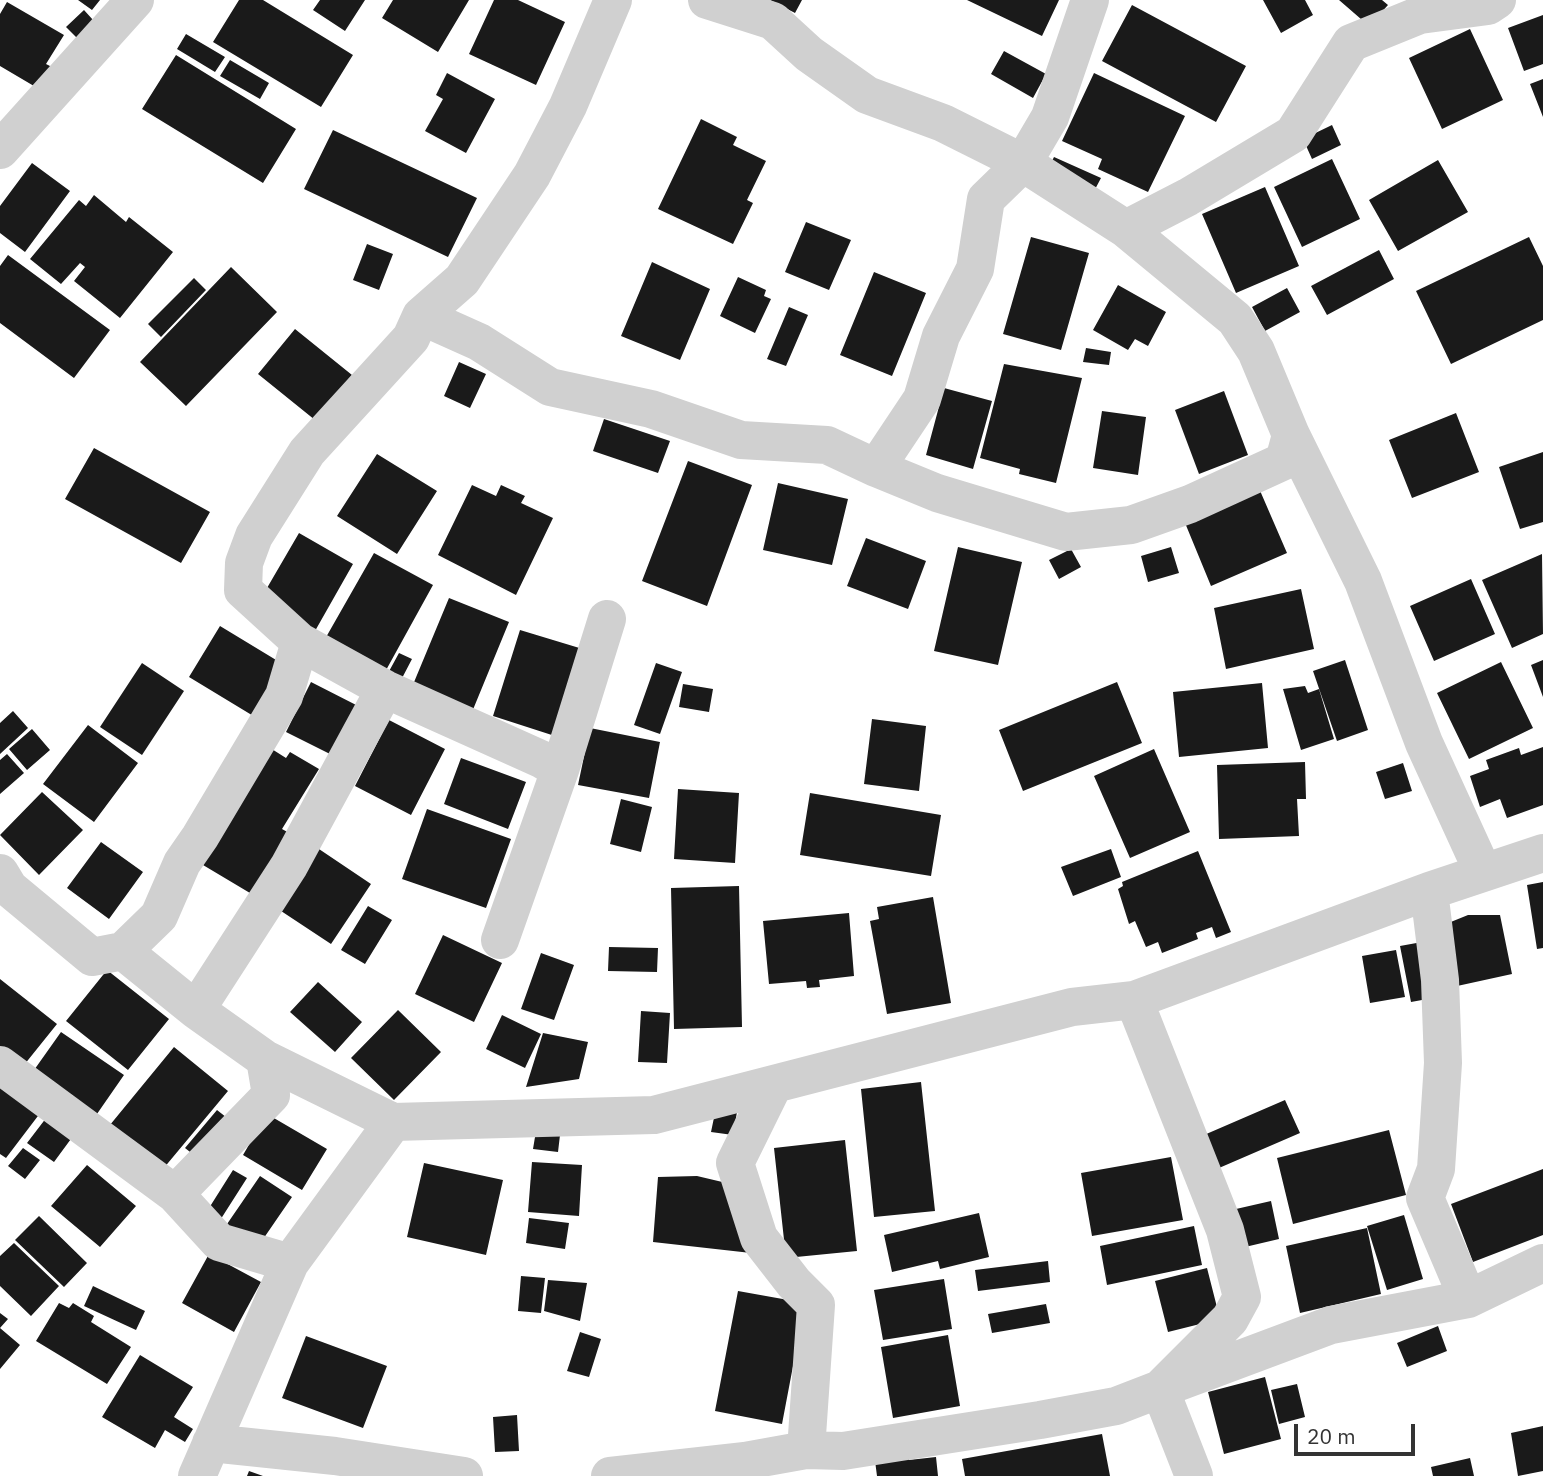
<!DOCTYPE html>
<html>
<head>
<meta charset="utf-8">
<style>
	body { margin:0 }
	#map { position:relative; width:1543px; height:1476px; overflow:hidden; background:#fff; font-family:"IBM Plex Sans",sans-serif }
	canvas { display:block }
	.scale { position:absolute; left:1294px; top:1424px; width:121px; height:32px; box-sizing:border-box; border:4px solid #333; border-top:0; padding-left:9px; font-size:21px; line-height:24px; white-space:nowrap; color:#333; -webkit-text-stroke:5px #fff; paint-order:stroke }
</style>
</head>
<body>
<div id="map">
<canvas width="1543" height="1476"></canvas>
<div class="scale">20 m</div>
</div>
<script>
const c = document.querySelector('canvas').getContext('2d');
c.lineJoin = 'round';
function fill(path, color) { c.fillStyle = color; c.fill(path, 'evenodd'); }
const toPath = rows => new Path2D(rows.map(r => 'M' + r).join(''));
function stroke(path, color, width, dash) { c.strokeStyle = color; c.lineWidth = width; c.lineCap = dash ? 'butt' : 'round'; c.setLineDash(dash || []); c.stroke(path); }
const building = toPath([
	[78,0,100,0,92,10],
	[239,0,263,0,353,55,321,107,213,42],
	[320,0,365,0,345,31,313,10],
	[393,0,469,0,438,52,382,18],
	[494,0,518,0,565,22,536,85,469,54],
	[770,0,802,0,795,13],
	[967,0,1059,0,1042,36],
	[1263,0,1305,0,1313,15,1281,33],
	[1339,0,1382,0,1388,5,1369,26],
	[7,2,64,35,46,64,52,67,39,89,0,66,0,14],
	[1132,5,1246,66,1216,122,1102,61],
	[84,10,103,31,86,47,66,27],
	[1543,15,1543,64,1524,71,1508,28],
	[1470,29,1503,100,1442,129,1409,58],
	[186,34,225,57,215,72,177,49],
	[1004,51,1046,74,1033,98,991,74],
	[176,55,296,129,263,183,142,109],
	[230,60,269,83,260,99,220,76],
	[447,73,495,99,466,153,425,131,443,99,436,95],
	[1094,73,1185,116,1148,192,1098,169,1102,159,1062,141],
	[1543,79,1543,117,1530,84],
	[701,119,737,137,733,145,766,161,747,200,753,203,733,244,658,209],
	[1332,125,1341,145,1312,159,1303,139],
	[333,130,477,198,448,257,304,189],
	[1054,157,1101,178,1092,195,1046,173],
	[1332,159,1360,219,1302,247,1274,187],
	[1438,160,1468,212,1398,251,1369,200],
	[32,163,70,191,25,252,0,233,0,206],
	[1265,187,1299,266,1236,293,1202,214],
	[94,195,126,222,129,217,173,252,120,318,74,281,85,267,80,263,61,284,30,259,79,200,86,206],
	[806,222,851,240,829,290,785,272],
	[1031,237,1089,253,1061,350,1003,334],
	[1529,237,1543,266,1543,320,1451,364,1416,291],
	[367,244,393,254,379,290,353,280],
	[1379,250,1394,279,1327,315,1311,286],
	[8,255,110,330,74,378,0,323,0,266],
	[652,262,710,289,680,360,621,336],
	[231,267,277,312,186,406,140,362],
	[874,272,926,293,892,376,840,355],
	[738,277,766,290,764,296,771,299,755,333,720,316],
	[194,278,206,290,161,337,148,324],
	[1118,285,1166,312,1148,346,1135,339,1128,350,1093,330],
	[1287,288,1300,312,1265,331,1252,307],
	[789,307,808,315,786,366,767,359],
	[295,329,352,375,315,420,258,374],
	[1086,348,1111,352,1109,365,1083,362],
	[459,362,486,374,470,408,444,396],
	[1004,364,1082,378,1056,483,1019,474,1020,469,980,458],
	[944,388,992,401,973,469,926,455],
	[1224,391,1248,455,1199,474,1175,410],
	[1102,411,1146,417,1138,475,1093,468],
	[1456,413,1479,472,1412,498,1389,440],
	[604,419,670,441,658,473,593,451],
	[94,448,210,512,181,563,65,499],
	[1543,452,1543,522,1520,529,1499,467],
	[377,454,437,491,397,554,337,516],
	[688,461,752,485,707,606,642,581],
	[778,483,848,499,832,565,763,550],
	[472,485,496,496,501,485,525,496,521,503,553,518,516,595,438,555],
	[1258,486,1287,553,1211,586,1183,518],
	[299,533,353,564,315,631,260,600],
	[866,538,926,561,908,609,847,586],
	[958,547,1022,562,998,665,934,651],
	[1171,547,1179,573,1148,582,1141,556],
	[1071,549,1081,567,1059,579,1049,560],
	[374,553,433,585,385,672,325,639],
	[1542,554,1543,634,1512,648,1482,580],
	[1471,579,1495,634,1434,661,1410,606],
	[1301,589,1314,649,1226,669,1214,608],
	[449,598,509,622,472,712,412,687],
	[220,626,286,666,255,717,189,677],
	[520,630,586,650,558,737,493,716],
	[399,653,412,659,400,682,387,675],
	[1345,660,1368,730,1337,741,1313,671],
	[1543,660,1543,697,1531,665],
	[1501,662,1533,728,1469,759,1437,693],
	[142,663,184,691,142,755,100,727],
	[656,663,682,672,660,734,634,725],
	[311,682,362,708,336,757,286,732],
	[1117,682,1142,743,1023,791,999,730],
	[1262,683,1268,748,1179,757,1173,692],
	[683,684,713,689,709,712,679,707],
	[1305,686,1308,693,1319,689,1334,739,1301,750,1283,689],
	[13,711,28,728,0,754,0,723],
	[872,719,926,726,919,791,864,784],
	[389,720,445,749,411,815,355,786],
	[88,725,138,763,94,822,43,784],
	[590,728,660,742,649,798,578,785],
	[32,729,50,750,27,770,9,749],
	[267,746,286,758,290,752,319,769,282,829,298,838,260,899,203,865],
	[1543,747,1543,805,1507,818,1500,799,1480,807,1470,776,1489,769,1486,760,1519,748,1521,755],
	[1154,749,1190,832,1130,858,1094,776],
	[7,754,24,773,0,794,0,760],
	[461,758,526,782,508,829,444,804],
	[1305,762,1306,799,1297,799,1299,836,1219,839,1217,765],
	[1403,763,1412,791,1385,799,1376,772],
	[678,789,739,793,735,863,674,859],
	[42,792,83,830,39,875,0,835],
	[810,793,941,815,931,876,800,855],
	[621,799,652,807,641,852,610,844],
	[427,809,511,839,486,908,402,879],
	[101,842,143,872,109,919,67,888],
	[316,847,371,884,331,944,275,907],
	[1111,849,1121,877,1073,896,1061,867],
	[1198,851,1231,932,1216,938,1212,927,1196,933,1198,939,1162,953,1158,942,1146,947,1135,921,1129,924,1118,889,1123,886,1122,882],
	[1543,882,1543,948,1537,949,1527,885],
	[739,886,742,1027,674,1029,671,888],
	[933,897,951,1003,887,1014,870,921,879,919,877,907],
	[368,906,392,920,365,964,341,950],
	[849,913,854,976,819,980,820,987,807,988,806,981,769,984,763,921],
	[1468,915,1500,915,1512,974,1448,988,1436,928],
	[443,935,502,963,474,1022,415,994],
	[1422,942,1433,998,1411,1002,1400,946],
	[609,947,658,948,657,972,608,971],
	[1396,950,1405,997,1370,1003,1362,956],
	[541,953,574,965,554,1020,521,1009],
	[107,970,169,1019,128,1070,66,1021],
	[0,979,57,1024,16,1075,0,1062],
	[318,982,362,1022,335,1052,290,1012],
	[398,1010,441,1052,394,1100,351,1058],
	[641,1011,670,1013,667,1063,638,1062],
	[502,1015,541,1034,525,1068,486,1049],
	[61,1032,124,1075,90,1124,27,1080],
	[543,1033,588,1042,579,1079,526,1087],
	[174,1047,228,1091,158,1175,105,1131],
	[0,1075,44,1108,6,1158,0,1154],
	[921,1082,935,1211,874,1217,861,1089],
	[1285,1100,1300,1133,1219,1168,1204,1135],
	[716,1108,737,1112,733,1135,711,1132],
	[53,1109,79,1128,54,1162,27,1143],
	[217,1110,236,1125,204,1163,185,1148],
	[267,1114,327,1149,302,1190,243,1155],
	[1389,1130,1406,1195,1293,1224,1277,1158],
	[536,1131,560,1135,558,1152,533,1149],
	[845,1140,857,1251,786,1258,774,1148],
	[23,1148,40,1160,25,1179,8,1166],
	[1171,1157,1183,1220,1092,1236,1081,1173],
	[532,1162,582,1165,579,1216,528,1212],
	[424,1163,503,1180,486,1255,407,1237],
	[87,1165,136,1206,100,1247,51,1206],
	[1543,1169,1543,1235,1473,1262,1451,1204],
	[233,1170,247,1178,217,1225,204,1216],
	[260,1176,292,1197,257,1248,225,1227],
	[697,1176,735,1185,751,1253,653,1242,658,1177],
	[1271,1201,1279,1239,1245,1247,1236,1209],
	[979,1213,989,1257,940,1269,938,1261,892,1272,884,1235],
	[1404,1215,1423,1279,1387,1290,1367,1226],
	[39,1216,87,1263,64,1287,15,1240],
	[529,1218,569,1223,565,1249,526,1243],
	[1194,1226,1202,1265,1107,1285,1100,1246],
	[1367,1228,1381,1294,1300,1313,1286,1246],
	[14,1243,59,1286,31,1316,0,1286,0,1256],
	[209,1254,261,1282,234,1332,182,1303],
	[1048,1261,1050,1282,978,1291,975,1270],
	[1207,1268,1220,1319,1168,1332,1155,1281],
	[521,1276,545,1278,541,1313,518,1311],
	[944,1279,952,1329,883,1340,874,1290],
	[548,1280,587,1283,580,1321,544,1311],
	[93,1286,145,1311,136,1330,84,1306],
	[738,1291,805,1303,782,1424,715,1411],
	[59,1303,69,1308,73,1303,94,1316,91,1322,131,1347,107,1384,36,1341],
	[1046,1304,1050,1323,992,1333,988,1314],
	[0,1313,8,1319,0,1328,20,1345,0,1369],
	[1438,1326,1447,1351,1407,1367,1397,1343],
	[580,1332,601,1339,589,1377,567,1371],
	[948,1335,960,1406,893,1418,881,1347],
	[306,1336,387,1366,363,1428,282,1398],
	[140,1355,193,1387,174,1417,193,1429,185,1442,165,1430,155,1448,102,1417],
	[1265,1377,1281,1439,1224,1454,1208,1392],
	[1297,1384,1305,1417,1279,1424,1271,1390],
	[517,1415,519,1451,495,1452,493,1417],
	[1543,1426,1543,1471,1518,1476,1511,1433],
	[1102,1434,1110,1476,965,1476,962,1459],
	[909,1449,909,1460,936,1457,938,1476,877,1476,874,1453],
	[1470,1458,1474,1476,1433,1476,1431,1467],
	[249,1471,263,1476,247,1476]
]);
const minor = toPath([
	[707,0,773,21,809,54,867,95,943,123,1023,163,1126,229,1235,319,1256,351,1291,435,1363,581,1424,743,1483,872],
	[0,150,135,0],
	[1126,229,1188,197,1293,134,1351,43,1420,15,1488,6,1497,0],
	[421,316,479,342,550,387,651,409,741,440,827,445,876,468,922,399,941,336,975,269,986,199,1023,163,1050,117,1090,0],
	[876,468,937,493,1066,532,1131,525,1190,504,1284,461,1291,435],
	[560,770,607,619],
	[0,873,9,888,92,957,123,951,196,1010,265,1059,393,1122,654,1115,1072,1007,1134,1000,1429,891,1543,853],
	[1429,891,1440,980,1443,1063,1436,1169,1425,1198,1468,1299],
	[500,940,560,770,543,760,385,689,300,642,243,590,244,563,254,536,307,452,411,338,421,316,462,280,532,175,568,106,613,0],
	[123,951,159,916,182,863,200,837,284,696,300,642],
	[196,1010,289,866,385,689],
	[0,1065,175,1194,219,1242,290,1263],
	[774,1084,735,1163,759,1238,794,1283,816,1305,806,1450],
	[175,1194,271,1095,265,1059],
	[211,1443,335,1456,464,1476],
	[197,1476,290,1263,393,1122],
	[610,1476,745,1461,806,1450,843,1451,1040,1420,1116,1406,1160,1389,1230,1319,1242,1297,1225,1230,1134,1000],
	[1194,1476,1160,1389,1331,1325,1468,1299,1543,1263]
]);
fill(building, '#1a1a1a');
stroke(minor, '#d0d0d0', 38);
</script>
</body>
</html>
